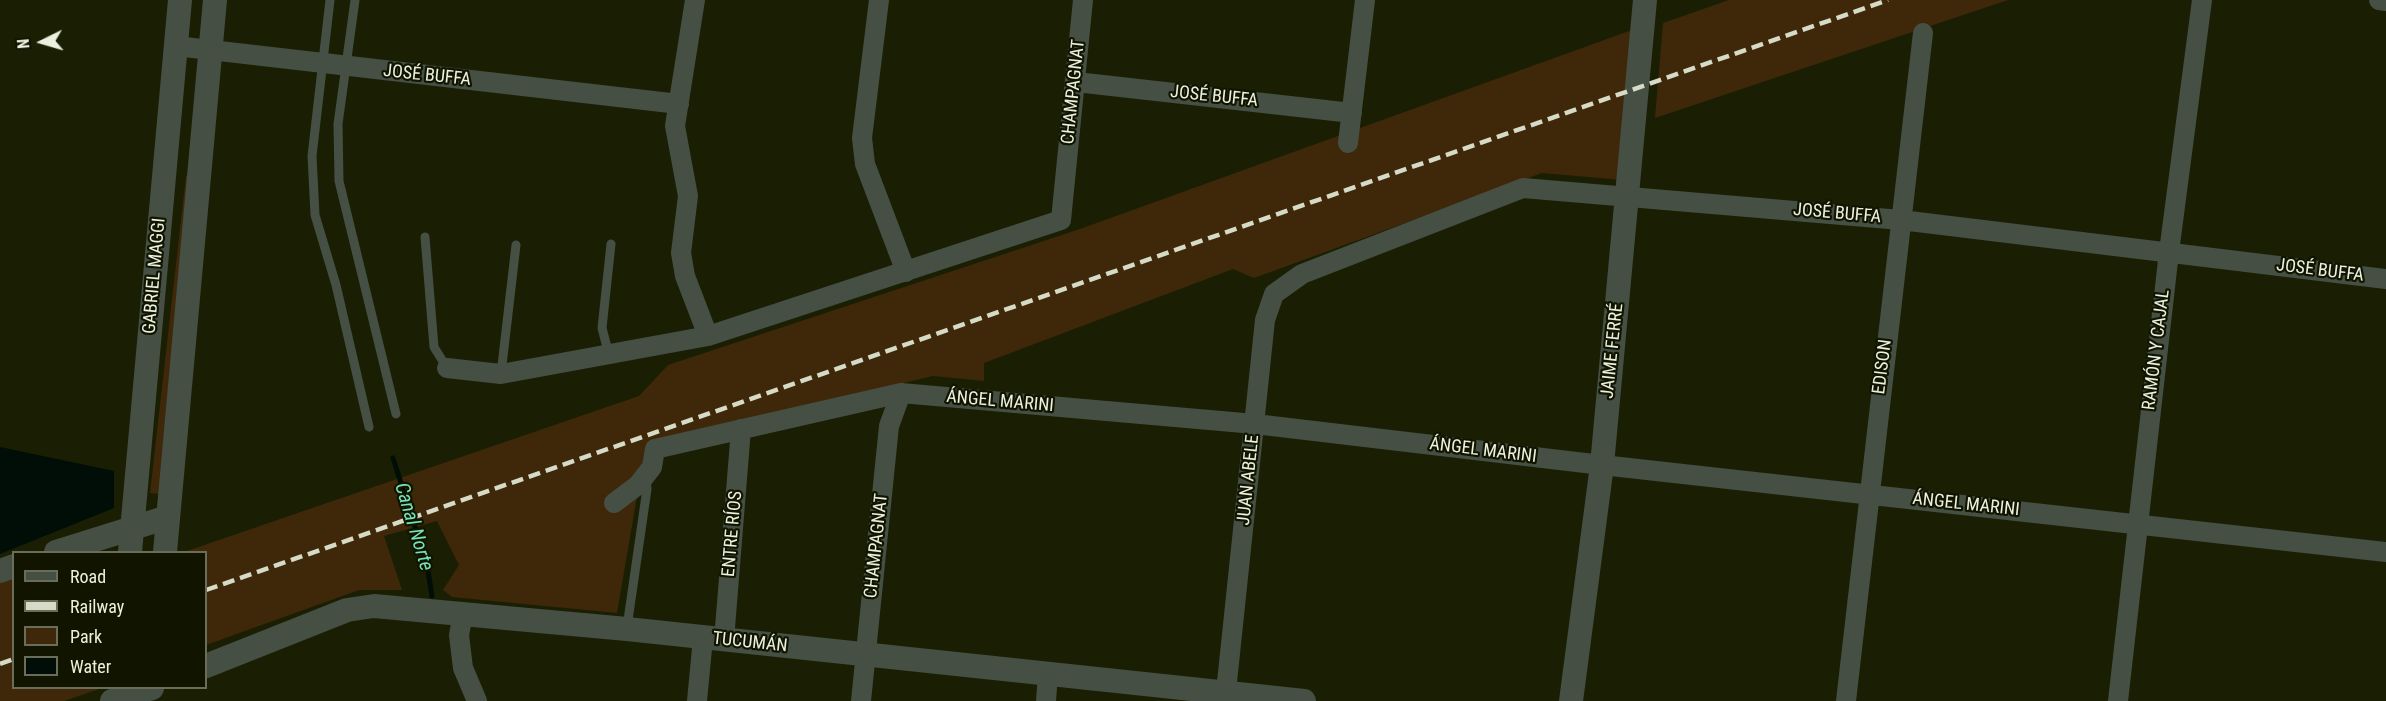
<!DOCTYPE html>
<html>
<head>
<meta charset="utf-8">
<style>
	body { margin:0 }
	#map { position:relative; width:2386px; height:701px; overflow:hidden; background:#1a1f03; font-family:"Roboto Condensed",sans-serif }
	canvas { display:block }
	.legend { position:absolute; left:12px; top:551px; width:195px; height:138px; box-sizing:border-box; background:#111500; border:2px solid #696d59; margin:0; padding:8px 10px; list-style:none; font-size:18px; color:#ecf1df }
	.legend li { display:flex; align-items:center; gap:12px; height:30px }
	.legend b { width:30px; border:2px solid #696d59 }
	.north { position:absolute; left:12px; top:12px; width:60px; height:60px; -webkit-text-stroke:4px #111500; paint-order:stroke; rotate:265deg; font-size:16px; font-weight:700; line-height:24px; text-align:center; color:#ecf1df }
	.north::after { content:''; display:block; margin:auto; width:21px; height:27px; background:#ecf1df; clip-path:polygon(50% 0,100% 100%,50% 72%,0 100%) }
</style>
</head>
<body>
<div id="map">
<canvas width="2386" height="701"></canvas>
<ul class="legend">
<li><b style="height:8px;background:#454f44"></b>Road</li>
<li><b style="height:8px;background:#d6dbc8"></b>Railway</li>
<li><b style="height:16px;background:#3f2809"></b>Park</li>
<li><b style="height:16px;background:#000e07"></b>Water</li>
</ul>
<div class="north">N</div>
</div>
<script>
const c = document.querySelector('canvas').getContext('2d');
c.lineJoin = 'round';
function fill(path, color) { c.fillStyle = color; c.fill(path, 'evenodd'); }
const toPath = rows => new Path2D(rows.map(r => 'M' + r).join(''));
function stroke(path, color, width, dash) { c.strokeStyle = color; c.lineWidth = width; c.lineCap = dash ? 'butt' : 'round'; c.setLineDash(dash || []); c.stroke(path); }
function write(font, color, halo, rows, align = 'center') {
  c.font = font + ' "Roboto Condensed",sans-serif'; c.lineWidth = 4.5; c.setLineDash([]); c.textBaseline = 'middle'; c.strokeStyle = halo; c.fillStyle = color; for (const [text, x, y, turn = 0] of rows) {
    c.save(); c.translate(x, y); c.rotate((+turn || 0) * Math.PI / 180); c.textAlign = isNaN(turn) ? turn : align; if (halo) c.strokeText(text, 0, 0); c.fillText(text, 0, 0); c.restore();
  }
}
const green = toPath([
	[1729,0,2008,0,1655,118,1663,23],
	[1632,30,1623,180,1542,173,1254,278,1233,269,984,363,984,381,933,376,646,444,617,613,452,597,443,590,459,565,437,521,384,536,402,590,359,590,206,645,206,552,184,552,639,396,668,365,1080,229],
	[186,176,195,177,159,494,150,493],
	[13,578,14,688,102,688,64,701,0,701,0,583]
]);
const water = toPath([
	[0,447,114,471,114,508,0,554]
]);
const stream = toPath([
	[393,458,427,565,432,596]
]);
const service = toPath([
	[330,0,312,156,315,215,336,285,369,427],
	[355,0,338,124,339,181,396,414],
	[425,237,434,347,447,368],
	[609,355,602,328,611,244],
	[501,374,516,245],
	[627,627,647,489,646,477]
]);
const minor = toPath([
	[695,0,675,126,688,196,681,253,685,276,708,336],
	[879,0,862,138,865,164,906,272],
	[2379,0,2386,1],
	[176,46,679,104],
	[1076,82,1352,113],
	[1348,143,1365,0],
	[447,368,501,374,708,336,1061,220,1083,0],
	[614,503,638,485,652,467,655,449,901,393,1255,424,1602,465,2386,552],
	[463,614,459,635,463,668,477,701],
	[724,640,741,429],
	[697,701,703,638],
	[861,701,889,426,901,393],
	[1046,701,1048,674],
	[1225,701,1265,320,1274,294,1302,274,1523,188,1901,220,2386,279],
	[1846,701,1923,33],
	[2118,701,2169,252,2202,0]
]);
const tertiary = toPath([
	[56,552,168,517],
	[130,552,180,0],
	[165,552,215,0],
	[0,571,14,566],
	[206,666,347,610,374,606,627,629,1304,701],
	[112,701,152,688],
	[1571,701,1602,465,1645,0]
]);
const rail = toPath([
	[206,590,1888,0],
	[0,664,14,659]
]);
const streetNames = [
	["JOSÉ BUFFA",427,76,6],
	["CHAMPAGNAT",1074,92,-84],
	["JOSÉ BUFFA",1214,97,6],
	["JOSÉ BUFFA",1837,214,5],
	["JOSÉ BUFFA",2320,271,7],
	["GABRIEL MAGGI",155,276,-85],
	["RAMÓN Y CAJAL",2157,350,-83],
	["JAIME FERRÉ",1613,351,-84],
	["EDISON",1883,367,-83],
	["ÁNGEL MARINI",1000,402,5],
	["ÁNGEL MARINI",1483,451,7],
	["JUAN ABELE",1249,480,-84],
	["ÁNGEL MARINI",1966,505,6],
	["ENTRE RÍOS",733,534,-85],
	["CHAMPAGNAT",877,546,-84],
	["TUCUMÁN",750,643,6]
];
const waterNames = [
	["Canal Norte",413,527,73]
];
fill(green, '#3f2809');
fill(water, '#000e07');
stroke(stream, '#000e07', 5);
stroke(service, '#454f44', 9);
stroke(minor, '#454f44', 20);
stroke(tertiary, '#454f44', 24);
stroke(rail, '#d6dbc8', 4.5, [12, 6]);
write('18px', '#ecf1df', '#111500', streetNames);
write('italic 20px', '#76e4bb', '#111500', waterNames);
</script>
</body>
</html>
